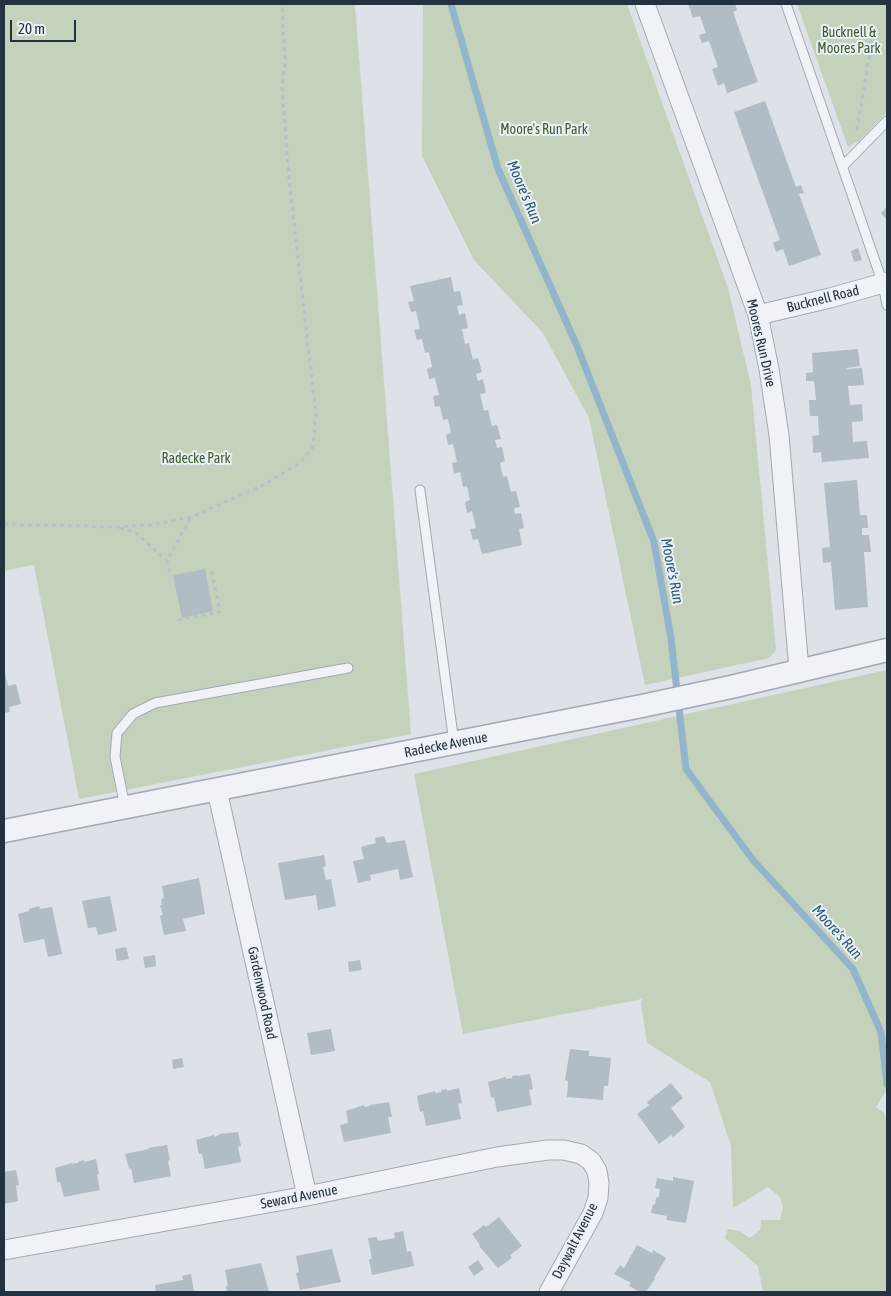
<!DOCTYPE html>
<html>
<head>
<meta charset="utf-8">
<style>
	body { margin:0 }
	#map { position:relative; width:891px; height:1296px; overflow:hidden; background:#dce2e8; font-family:"Asap Condensed",sans-serif }
	canvas { display:block }
	.frame { position:absolute; inset:0; border:5px solid #24313f; pointer-events:none }
	.scale { position:absolute; left:10px; top:20px; width:66px; height:22px; box-sizing:border-box; border:2px solid #24313f; border-top:0; padding-left:6px; font-size:15px; line-height:18px; white-space:nowrap; color:#24313f; -webkit-text-stroke:4px #ebf1f5; paint-order:stroke }
</style>
</head>
<body>
<div id="map">
<canvas width="891" height="1296"></canvas>
<div class="frame"></div>
<div class="scale">20 m</div>
</div>
<script>
const c = document.querySelector('canvas').getContext('2d');
c.lineJoin = 'round';
function fill(path, color) { c.fillStyle = color; c.fill(path, 'evenodd'); }
const toPath = rows => new Path2D(rows.map(r => 'M' + r).join(''));
function stroke(path, color, width, dash) { c.strokeStyle = color; c.lineWidth = width; c.lineCap = dash ? 'butt' : 'round'; c.setLineDash(dash || []); c.stroke(path); }
function write(font, color, halo, rows, align = 'center') {
  c.font = font + ' "Asap Condensed",sans-serif'; c.lineWidth = 4; c.setLineDash([]); c.textBaseline = 'middle'; c.strokeStyle = halo; c.fillStyle = color; for (const [text, x, y, turn = 0] of rows) {
    c.save(); c.translate(x, y); c.rotate((+turn || 0) * Math.PI / 180); c.textAlign = isNaN(turn) ? turn : align; if (halo) c.strokeText(text, 0, 0); c.fillText(text, 0, 0); c.restore();
  }
}
const green = toPath([
	[4,4,355,4,411,734,79,799,34,565,4,571],
	[423,4,627,4,728,288,751,385,776,650,769,658,645,685,589,418,543,333,474,260,422,156],
	[797,4,887,4,887,112,859,141,848,147],
	[887,670,887,1089,876,1107,884,1113,887,1122,887,1292,763,1292,758,1266,725,1238,728,1229,740,1231,750,1238,760,1230,761,1220,780,1220,783,1206,780,1197,768,1187,733,1208,731,1146,710,1082,647,1043,641,1003,642,999,463,1034,414,774]
]);
const stream = toPath([
	[451,4,498,169,577,346,654,542,671,638,686,769,753,860,853,969,881,1032,887,1084]
]);
const building = toPath([
	[688,4,735,4,737,10,733,12,758,82,727,93,724,83,718,86,712,69,718,67,709,41,702,43,699,35,706,33,700,16,693,18],
	[765,101,796,187,801,185,804,193,799,194,821,255,789,266,783,249,776,252,773,243,780,240,734,112],
	[887,207,887,220,881,213],
	[858,248,862,260,854,262,851,251],
	[451,277,454,292,460,291,463,305,457,306,459,315,465,313,468,328,462,329,465,344,469,343,473,360,478,358,482,372,476,374,478,381,483,379,486,393,480,394,484,411,488,410,492,426,497,425,501,439,495,440,497,448,502,447,505,461,500,463,503,477,507,476,511,492,516,491,520,507,514,508,515,514,521,513,524,528,519,529,522,545,482,554,478,539,473,540,470,529,476,528,472,511,467,513,465,502,470,500,467,486,463,487,460,472,454,474,452,463,457,462,453,444,448,445,446,435,451,433,448,419,443,420,440,406,435,407,433,396,439,395,435,378,429,379,427,369,432,367,429,352,425,353,422,339,417,340,414,330,420,329,416,311,411,312,408,302,414,301,410,286],
	[858,349,860,366,847,368,847,369,862,368,864,385,848,386,850,405,862,404,863,421,852,422,853,442,867,441,869,458,822,462,821,452,813,453,813,445,812,436,819,435,818,416,810,416,809,400,816,400,814,381,806,381,806,373,813,372,812,353],
	[857,480,860,515,867,515,868,528,862,528,862,535,869,535,871,552,864,552,868,607,835,610,831,562,823,563,822,548,830,547,824,483],
	[205,569,213,611,182,618,173,575],
	[4,670,8,686,16,684,21,704,9,707,10,712,4,713],
	[384,836,387,843,405,840,413,877,400,880,398,869,370,875,371,880,358,883,353,861,364,859,361,847,376,843,375,838],
	[324,855,326,866,323,867,326,880,331,879,336,906,318,910,316,895,285,900,278,863],
	[199,878,205,914,183,919,186,931,164,935,160,916,163,915,160,905,162,905,161,899,164,898,162,886],
	[110,896,117,931,98,935,96,927,88,928,82,901],
	[39,906,40,909,52,907,62,954,48,957,44,939,24,943,18,914,29,911,29,909],
	[126,947,129,959,117,961,115,949],
	[155,955,156,966,145,968,143,957],
	[360,960,362,970,349,972,348,962],
	[331,1029,335,1051,311,1055,307,1033],
	[570,1049,589,1051,589,1056,611,1058,608,1086,604,1086,603,1100,567,1097,568,1081,565,1080],
	[182,1058,184,1067,173,1069,172,1060],
	[530,1074,533,1089,529,1090,532,1105,497,1112,494,1097,491,1098,488,1082,506,1077,506,1079,512,1078,512,1076,517,1075,517,1076],
	[671,1083,683,1098,671,1108,685,1127,673,1137,671,1135,659,1144,637,1114,649,1105,647,1102],
	[459,1088,462,1103,458,1104,461,1119,426,1126,423,1111,420,1112,417,1096,435,1091,435,1093,441,1092,441,1090,447,1089,447,1091],
	[389,1102,392,1117,388,1117,391,1133,344,1142,340,1125,348,1123,346,1111,364,1105,364,1107,370,1106,370,1105],
	[238,1132,241,1146,238,1147,241,1162,205,1169,202,1154,199,1154,196,1140,214,1135,214,1137,219,1135,219,1134],
	[167,1145,170,1160,168,1161,171,1176,134,1183,131,1168,129,1169,125,1154,149,1149,148,1148],
	[96,1159,99,1174,97,1175,100,1190,64,1197,60,1182,57,1182,55,1168,72,1163,72,1164,78,1163,78,1162,84,1160,84,1162],
	[16,1170,19,1185,16,1186,18,1201,4,1204,4,1172],
	[673,1177,694,1181,686,1223,666,1220,667,1216,651,1213,653,1204,655,1205,656,1198,659,1197,660,1189,655,1188,657,1178,673,1181],
	[499,1217,522,1246,510,1255,512,1258,498,1268,479,1246,480,1245,472,1234,484,1225,486,1227],
	[403,1231,407,1252,411,1251,414,1266,372,1275,369,1259,372,1259,368,1238,377,1237,378,1241,395,1238,394,1233],
	[637,1245,652,1253,653,1250,666,1258,654,1278,655,1279,646,1292,640,1292,629,1286,631,1283,614,1274,620,1265,624,1268],
	[332,1249,341,1282,300,1290,296,1273,299,1272,296,1256],
	[478,1260,484,1269,474,1276,468,1267],
	[261,1263,269,1292,227,1292,226,1286,228,1286,225,1270],
	[191,1274,194,1292,156,1292,155,1285,183,1280,182,1276]
]);
const path = toPath([
	[857,130,874,28],
	[4,524,117,527,151,525,191,517,266,484,301,462,313,447,316,415,289,179,282,87,285,62,282,4],
	[120,528,135,532,167,561],
	[170,572,167,561,191,517],
	[178,620,220,612,211,568]
]);
const service = toPath([
	[786,4,883,284,887,305],
	[843,166,887,121],
	[420,490,454,743],
	[125,807,115,757,117,733,133,714,155,703,348,668]
]);
const minor = toPath([
	[645,4,758,315,769,369,779,435,799,670],
	[758,315,830,298,887,282],
	[217,790,307,1196],
	[4,1250,307,1196,497,1157,548,1150,564,1150,581,1154,591,1161,597,1171,599,1183,598,1198,593,1213,549,1292]
]);
const tertiary = toPath([
	[4,831,642,706,731,687,887,650]
]);
const parkNames = [
	["Bucknell &",849,33],
	["Moores Park",849,49],
	["Moore's Run Park",544,130],
	["Radecke Park",196,459]
];
const streetNames = [
	["Bucknell Road",823,299,-14],
	["Moores Run Drive",761,343,77],
	["Radecke Avenue",446,745,-11],
	["Gardenwood Road",262,993,78],
	["Seward Avenue",299,1197,-11],
	["Daywalt Avenue",575,1241,-63]
];
const waterNames = [
	["Moore's Run",524,192,67],
	["Moore's Run",672,571,79],
	["Moore's Run",837,932,48]
];
fill(green, '#c4d2bc');
stroke(stream, '#92b5cc', 7);
fill(building, '#b2bcc5');
stroke(service, '#a1a9b2', 11);
stroke(minor, '#a1a9b2', 21);
stroke(tertiary, '#a1a9b2', 25);
stroke(path, '#bac0c6', 3, [4, 4]);
stroke(service, '#eff2f6', 9);
stroke(minor, '#eff2f6', 19);
stroke(tertiary, '#eff2f6', 22);
write('14px', '#3e5c30', '#ebf1f5', parkNames);
write('14px', '#24313f', '#ebf1f5', streetNames);
write('italic 15px', '#2a5677', '#ebf1f5', waterNames);
</script>
</body>
</html>
